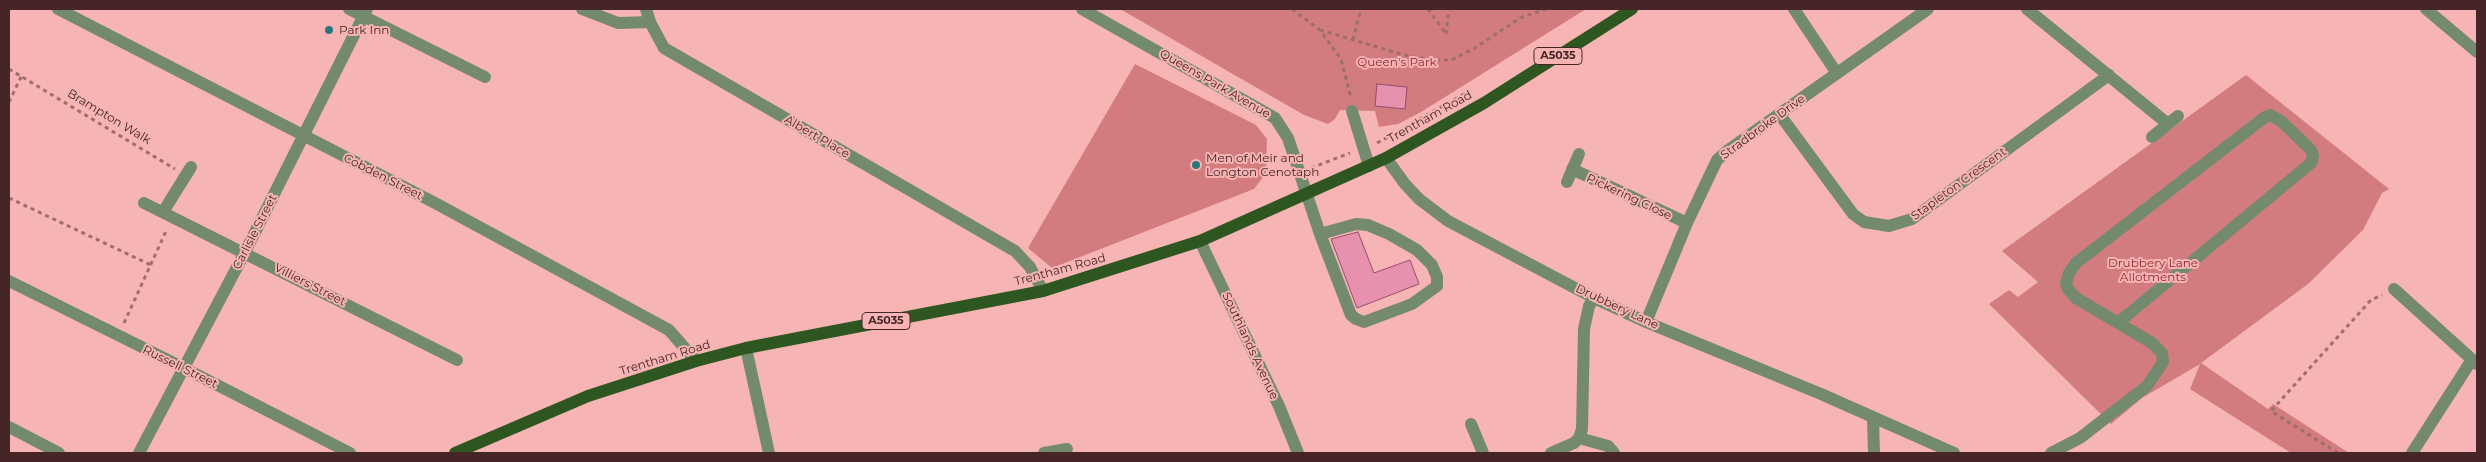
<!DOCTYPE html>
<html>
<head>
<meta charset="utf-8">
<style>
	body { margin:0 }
	#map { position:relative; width:2486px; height:462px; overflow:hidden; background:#f7b4b4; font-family:Montserrat,sans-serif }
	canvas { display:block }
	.frame { position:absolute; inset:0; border:10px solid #452526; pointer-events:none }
</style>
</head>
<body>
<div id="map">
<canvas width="2486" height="462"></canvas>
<div class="frame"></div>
</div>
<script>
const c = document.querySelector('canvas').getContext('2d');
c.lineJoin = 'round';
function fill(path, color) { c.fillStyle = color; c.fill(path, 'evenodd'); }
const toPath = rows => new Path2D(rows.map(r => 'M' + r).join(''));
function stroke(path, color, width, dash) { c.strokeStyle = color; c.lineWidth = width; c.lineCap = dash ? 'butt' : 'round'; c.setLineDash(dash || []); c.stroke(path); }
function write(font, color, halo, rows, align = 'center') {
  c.font = font + ' Montserrat,sans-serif'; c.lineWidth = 4; c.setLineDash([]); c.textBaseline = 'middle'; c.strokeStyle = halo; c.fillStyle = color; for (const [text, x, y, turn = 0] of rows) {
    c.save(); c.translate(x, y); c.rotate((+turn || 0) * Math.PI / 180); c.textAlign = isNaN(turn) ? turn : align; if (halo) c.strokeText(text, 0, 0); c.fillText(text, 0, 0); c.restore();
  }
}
const green = toPath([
	[1120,9,1586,9,1421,112,1398,124,1379,127,1375,111,1340,110,1335,119,1328,124,1304,115],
	[1135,64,1256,125,1267,139,1266,173,1254,189,1052,268,1028,248],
	[2246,75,2389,189,2382,193,2363,230,2308,284,2201,363,2268,409,2273,404,2349,453,2291,453,2190,389,2200,364,2142,398,2111,424,1989,304,2009,290,2018,297,2038,282,2002,251]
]);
const building = toPath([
	[1377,84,1407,87,1405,109,1375,106,1377,84],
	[1358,232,1374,273,1410,260,1419,284,1357,308,1331,239,1358,232]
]);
const path = toPath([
	[1292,9,1320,30,1341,59,1351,98],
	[1428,9,1446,34],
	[1320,30,1404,55,1432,60,1451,60,1475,48,1520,18,1546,9],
	[1446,34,1449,9],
	[1353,40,1361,9],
	[9,69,175,169],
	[9,102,22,75],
	[1377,143,1464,94,1467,96],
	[1311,168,1350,153],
	[9,198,151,265],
	[124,323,167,229],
	[2338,453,2271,411,2371,300,2382,295]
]);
const minor = toPath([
	[58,9,437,204,669,330,696,361],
	[349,9,485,77],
	[582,9,618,23,650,22],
	[646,9,650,22,664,48,1015,251,1030,267,1043,291],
	[1082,9,1275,118,1288,138,1320,234,1351,315,1356,319,1364,322,1412,304,1437,286,1437,277,1432,265,1417,250,1389,234,1368,225,1356,224,1320,234],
	[1794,9,1836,72],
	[2027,9,2168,124],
	[2426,9,2477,52],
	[1352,111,1369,166],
	[1780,115,1853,214,1864,222,1889,226,1912,219,2109,75],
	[2152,137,2178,116],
	[1386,158,1405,184,1419,199,1448,221,1594,298,1646,322,1821,394,1954,453],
	[1572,169,1687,223],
	[1567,182,1579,154],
	[144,203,457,360],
	[163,212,191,167],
	[1200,241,1279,406,1298,453],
	[9,281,184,368,350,453],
	[2394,289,2477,364],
	[1646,322,1687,223,1717,160,1727,151,1928,9],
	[746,348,769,453],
	[1873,419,1874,453],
	[1471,424,1483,453],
	[9,427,59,453],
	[1579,438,1608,446,1614,453],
	[139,453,245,252,367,9],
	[1044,453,1067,449],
	[1551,453,1574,443,1579,438,1582,429,1584,329,1589,306,1594,298],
	[2051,453,2080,438,2147,386,2163,362,2162,353,2152,343,2076,298,2068,289,2066,283,2069,273,2076,263,2265,117,2270,115,2281,121,2311,150,2313,156,2311,163,2119,322],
	[2412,453,2471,361]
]);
const major = toPath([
	[455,453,588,396,696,361,746,348,1043,291,1200,241,1386,158,1484,103,1632,9]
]);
const markers = [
	[329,30,5,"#2c7679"],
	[1196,165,5,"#2c7679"]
];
const shields = [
	[1558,56,48],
	[886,321,48]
];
const shieldNames = [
	["A5035",1558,56],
	["A5035",886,321]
];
const poiNames = [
	["Park Inn",339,30],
	["Men of Meir and",1206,158],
	["Longton Cenotaph",1206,172]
];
const parkNames = [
	["Queen's Park",1397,62],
	["Drubbery Lane",2153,263],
	["Allotments",2153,277]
];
const streetNames = [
	["Queens Park Avenue",1215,84,30],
	["Brampton Walk",109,117,31],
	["Trentham Road",1430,117,-29],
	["Stradbroke Drive",1763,127,-36],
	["Albert Place",817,137,30],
	["Cobden Street",383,177,27],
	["Stapleton Crescent",1959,184,-36],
	["Pickering Close",1629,197,25],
	["Carlisle Street",255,232,-63],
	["Trentham Road",1060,270,-15],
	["Villiers Street",310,285,27],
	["Drubbery Lane",1617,307,25],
	["Southlands Avenue",1250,346,65],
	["Trentham Road",665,358,-17],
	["Russell Street",180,367,26]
];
fill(green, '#d27c7f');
fill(building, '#e791ae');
stroke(building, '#954e68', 1);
stroke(path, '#9f6d6e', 3, [4, 4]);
stroke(minor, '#748a6e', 12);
stroke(major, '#2e5621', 12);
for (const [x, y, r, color] of markers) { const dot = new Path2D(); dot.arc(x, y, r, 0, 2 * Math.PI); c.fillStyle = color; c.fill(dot); stroke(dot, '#f7b4b4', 2); }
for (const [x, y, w] of shields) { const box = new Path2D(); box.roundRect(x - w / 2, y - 8.5, w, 17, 4); c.fillStyle = '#f7b4b4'; c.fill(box); stroke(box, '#452526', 1); }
write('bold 11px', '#452526', null, shieldNames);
write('12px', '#452526', '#f7b4b4', poiNames, 'left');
write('12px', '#8f2734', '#f7b4b4', parkNames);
write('12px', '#452526', '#f7b4b4', streetNames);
</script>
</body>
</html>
